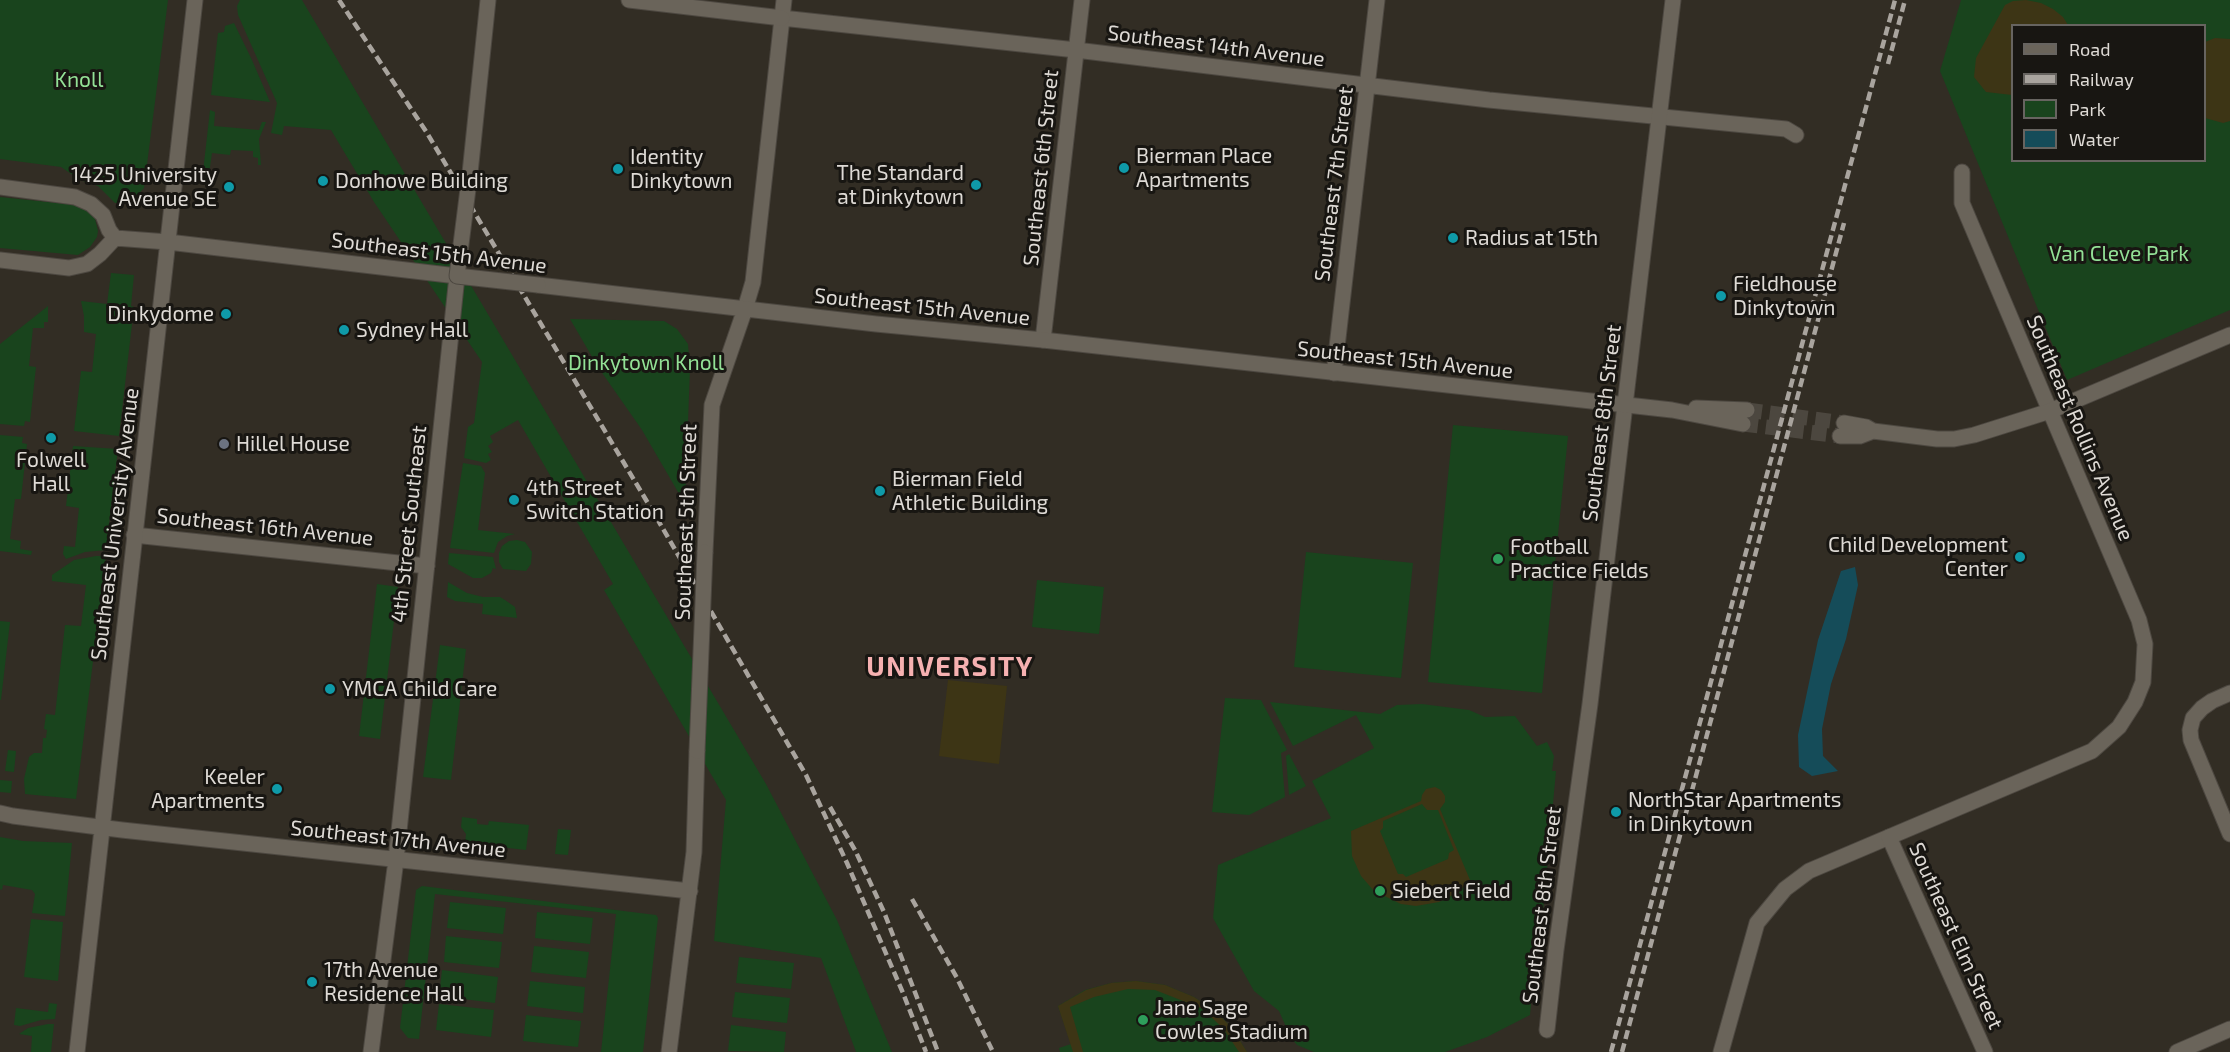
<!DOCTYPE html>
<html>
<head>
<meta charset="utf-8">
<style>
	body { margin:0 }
	#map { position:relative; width:2230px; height:1052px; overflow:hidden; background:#322d24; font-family:"Exo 2",sans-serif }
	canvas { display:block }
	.legend { position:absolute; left:2011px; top:24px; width:195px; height:138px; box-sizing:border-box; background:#181612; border:2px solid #676460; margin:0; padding:8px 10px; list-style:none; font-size:18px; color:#dedad5 }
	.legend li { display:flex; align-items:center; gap:12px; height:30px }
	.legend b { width:30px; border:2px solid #676460 }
</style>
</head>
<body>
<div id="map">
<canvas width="2230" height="1052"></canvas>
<ul class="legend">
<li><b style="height:8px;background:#6a645a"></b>Road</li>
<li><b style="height:8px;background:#a9a49e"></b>Railway</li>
<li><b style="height:16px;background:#19441d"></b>Park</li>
<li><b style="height:16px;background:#154c59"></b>Water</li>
</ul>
</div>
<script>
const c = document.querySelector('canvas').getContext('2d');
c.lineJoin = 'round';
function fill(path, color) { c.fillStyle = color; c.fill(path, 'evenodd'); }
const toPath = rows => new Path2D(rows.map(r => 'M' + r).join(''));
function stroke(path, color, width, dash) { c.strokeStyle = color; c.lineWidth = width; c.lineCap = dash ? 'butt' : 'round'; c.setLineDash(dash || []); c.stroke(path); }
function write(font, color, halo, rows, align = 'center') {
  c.font = font + ' "Exo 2",sans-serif'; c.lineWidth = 6; c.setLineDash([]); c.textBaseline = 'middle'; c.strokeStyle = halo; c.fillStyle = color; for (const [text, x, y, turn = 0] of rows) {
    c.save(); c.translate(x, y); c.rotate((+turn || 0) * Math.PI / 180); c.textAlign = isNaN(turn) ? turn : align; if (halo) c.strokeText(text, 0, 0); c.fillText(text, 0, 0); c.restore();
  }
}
const green = toPath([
	[0,0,168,0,144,188,135,198,126,203,115,203,98,186,80,180,61,167,0,159],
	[240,0,302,0,766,784,837,920,892,1052,856,1052,821,958,714,941,726,800,604,590,613,584,518,420,490,436,493,442,488,446,492,452,488,454,491,460,486,463,464,458,468,427,474,423,482,362,374,202,331,130,284,126,282,135,271,133,277,103,238,15,237,6],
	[1961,0,2230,0,2230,310,2067,380,1940,71],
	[2012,26,2204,26,2204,160,2012,160],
	[234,23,252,60,270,102,211,95,218,33,224,32,225,26],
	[210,110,215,112,214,126,259,130,262,122,266,122,259,139,261,165,258,165,258,158,253,157,253,151,231,150,230,155,212,153,208,181,202,181],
	[0,197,76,205,87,210,95,219,98,231,97,237,90,247,78,255,0,248],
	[111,273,134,275,131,306,134,307,119,436,74,431,81,371,92,372,96,334,84,332,84,316,81,301,107,304],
	[48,306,48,322,44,322,44,328,33,328,29,366,36,367,30,422,25,421,24,426,0,424,0,344],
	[570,319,664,321,677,329,688,344,690,368,685,504,642,430,598,367],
	[1453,425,1568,436,1542,693,1428,682],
	[0,435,23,437,22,443,27,444,21,499,15,499,10,539,21,541,20,549,32,551,31,555,0,551],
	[73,446,118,449,106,550,85,552,66,559,63,554,64,546,75,547,79,508,66,506],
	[463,463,481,466,485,473,478,530,515,534,507,536,498,542,494,553,450,548],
	[517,540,525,542,532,552,531,564,526,571,503,569,499,562,499,553,502,546,509,541],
	[1306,552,1413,563,1401,678,1294,667],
	[449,553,493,557,496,569,493,568,491,573,482,578,473,578,448,564],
	[96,556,106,556,76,799,25,794,24,779,29,757,34,753,42,753,43,738,46,738,47,730,44,729,46,714,55,715,65,625,81,626,86,585,52,581,52,575,74,560],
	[1037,580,1104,587,1099,634,1032,627],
	[448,582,467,593,483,597,500,597,505,600,515,607,517,618,482,614,483,604,455,601,447,597],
	[377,584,398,587,380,739,359,736],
	[0,621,10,622,1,700,0,700],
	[440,645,466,649,451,780,423,777],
	[1225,698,1261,700,1287,750,1281,753,1285,797,1249,815,1212,812],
	[1270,702,1380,714,1397,705,1422,704,1469,710,1485,717,1515,716,1537,746,1547,742,1554,756,1552,771,1556,771,1542,922,1538,922,1530,1015,1487,1037,1445,1052,1314,1052,1297,1045,1291,1038,1279,1011,1254,991,1213,918,1218,865,1331,818,1312,781,1374,748,1356,715,1293,746],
	[8,750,16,751,14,772,5,771],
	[1289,754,1306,786,1289,795,1286,756],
	[0,780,12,781,11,793,0,792],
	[462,817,477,819,477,824,488,825,489,821,529,825,526,850,465,843,466,834,461,827],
	[558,829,571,830,568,855,555,854],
	[0,837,23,841,72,843,65,916,32,913,35,894,32,890,3,885,2,890,0,889],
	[422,886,656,915,658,918,643,1052,601,1052,616,914,435,894,419,1039,408,1038,400,1028,416,890],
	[450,902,506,908,503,934,447,928],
	[537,912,593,918,590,944,535,938],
	[31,919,63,922,58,981,24,977],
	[446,936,502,942,499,968,444,962],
	[534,946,589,952,586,978,531,972],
	[739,957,794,963,791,989,736,983],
	[442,970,498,977,495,1003,439,996],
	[530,981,585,987,583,1013,527,1006],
	[1136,981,1165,985,1194,997,1215,1011,1232,1028,1247,1052,1060,1052,1059,1048,1071,1044,1058,1006,1085,990,1111,983],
	[735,992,790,998,787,1023,732,1017],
	[49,1003,57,1004,55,1019,41,1020,20,1026,14,1025,16,1008,48,1012],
	[439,1004,494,1010,491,1037,436,1030],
	[526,1015,581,1021,578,1047,523,1041],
	[48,1024,54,1024,51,1052,31,1052,32,1036,19,1034,28,1028],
	[731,1025,786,1032,784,1052,728,1051]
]);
const sand = toPath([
	[2026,0,2041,3,2053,9,2063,17,2068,25,2012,26,2012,95,1986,92,1974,77,1976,58,2005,5,2013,1],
	[2215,38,2230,39,2230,121,2223,123,2205,118,2205,42],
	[948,680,1007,686,999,764,939,756],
	[1435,787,1441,790,1445,796,1445,802,1440,809,1470,880,1460,891,1439,902,1416,906,1401,904,1374,891,1361,876,1352,856,1351,831,1421,801,1422,795,1426,789],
	[1422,804,1427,810,1438,810,1454,850,1449,853,1448,859,1406,877,1403,874,1398,874,1380,831,1383,828,1383,821],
	[1136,981,1165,985,1194,997,1215,1011,1232,1028,1247,1052,1239,1052,1223,1028,1201,1008,1155,990,1128,989,1094,997,1070,1007,1083,1052,1073,1052,1058,1006,1086,990,1111,983]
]);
const water = toPath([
	[1855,567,1858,585,1846,639,1831,684,1822,729,1823,756,1838,771,1812,776,1799,767,1798,735,1818,640,1841,571]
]);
const secondaryTunnel = toPath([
	[1747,410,1844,423],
	[1743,424,1840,436]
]);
const street = toPath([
	[782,18,1076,50,1489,100,1786,129,1796,135],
	[1962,172,1962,203,2050,411],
	[745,309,753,282,784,0],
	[1043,340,1082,0],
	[1334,373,1377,0],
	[134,535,427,566],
	[2230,693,2212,701,2202,708,2193,718,2190,730,2191,740,2230,834],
	[1547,1030,1556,950,1590,704,1625,405],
	[1721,1052,1757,923,1785,889,1809,871,1889,837],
	[2177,1052,2230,1029]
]);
const secondary = toPath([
	[629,0,782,18],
	[470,173,488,0],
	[0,187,75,197,91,204,103,215,109,230,115,238,168,242,457,276,396,860,371,1052],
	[0,260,69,268,87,264,100,254,115,238],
	[538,285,876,324,1043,340,1672,410,1743,424],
	[1625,405,1673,0],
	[1696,408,1747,410],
	[1844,423,1866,427,1873,431,1937,439,1954,439,1974,435,2050,411,2230,335],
	[1840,436,1860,436,1873,431],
	[705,552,712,405,745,309],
	[0,813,13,816,122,830,690,891],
	[77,1052,195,0],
	[669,1052,694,852,697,751],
	[1985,1052,1889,837,2092,751,2119,727,2135,702,2143,682,2145,644,2139,620,2050,411]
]);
const rail = toPath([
	[339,0,427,133,655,515,806,775,847,863,903,993,926,1052],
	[1888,64,1905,0],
	[830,807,855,850,884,912,938,1052],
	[912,899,957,978,993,1052],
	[1611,1052,1895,0],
	[1622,1052,1844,223]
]);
const secondaryBridge = toPath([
	[470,173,457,276,538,285],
	[697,751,705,552]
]);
const markers = [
	[1124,168,6,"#0f9aa8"],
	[618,169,6,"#0f9aa8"],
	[323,181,6,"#0f9aa8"],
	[976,185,6,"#0f9aa8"],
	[229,187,6,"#0f9aa8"],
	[1453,238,6,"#0f9aa8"],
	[1721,296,6,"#0f9aa8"],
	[226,314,6,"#0f9aa8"],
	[344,330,6,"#0f9aa8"],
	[51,438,6,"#0f9aa8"],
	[224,444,6,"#6b7280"],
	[880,491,6,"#0f9aa8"],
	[514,500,6,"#0f9aa8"],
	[2020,557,6,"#0f9aa8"],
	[1498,559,6,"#2e9e5b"],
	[330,689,6,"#0f9aa8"],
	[277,789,6,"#0f9aa8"],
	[1616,812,6,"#0f9aa8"],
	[1380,891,6,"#2e9e5b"],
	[312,982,6,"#0f9aa8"],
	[1143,1020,6,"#2e9e5b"]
];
const streetNames = [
	["Southeast 14th Avenue",1216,46,7],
	["Southeast 6th Street",1041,168,-84],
	["Southeast 7th Street",1334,184,-83],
	["Southeast 15th Avenue",439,253,7],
	["Southeast 15th Avenue",922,307,6],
	["Southeast 15th Avenue",1405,360,6],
	["Southeast 8th Street",1602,423,-83],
	["Southeast Rollins Avenue",2080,428,67],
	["Southeast 5th Street",686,522,-88],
	["Southeast University Avenue",115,524,-83],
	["4th Street Southeast",409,524,-84],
	["Southeast 16th Avenue",265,527,6],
	["Southeast 17th Avenue",398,839,6],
	["Southeast 8th Street",1542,905,-83],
	["Southeast Elm Street",1956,936,66]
];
const parkNames = [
	["Knoll",79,80],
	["Van Cleve Park",2119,254],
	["Dinkytown Knoll",646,363]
];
const poiNames = [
	["Bierman Place",1136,156],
	["Apartments",1136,180],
	["Identity",630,157],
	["Dinkytown",630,181],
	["The Standard",964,173,"right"],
	["at Dinkytown",964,197,"right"],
	["1425 University",217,175,"right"],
	["Avenue SE",217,199,"right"],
	["Donhowe Building",335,181],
	["Radius at 15th",1465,238],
	["Fieldhouse",1733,284],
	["Dinkytown",1733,308],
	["Dinkydome",214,314,"right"],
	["Sydney Hall",356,330],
	["Hillel House",236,444],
	["Folwell",51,460,"center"],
	["Hall",51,484,"center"],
	["Bierman Field",892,479],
	["Athletic Building",892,503],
	["4th Street",526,488],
	["Switch Station",526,512],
	["Child Development",2008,545,"right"],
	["Center",2008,569,"right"],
	["Football",1510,547],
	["Practice Fields",1510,571],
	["YMCA Child Care",342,689],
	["Keeler",265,777,"right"],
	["Apartments",265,801,"right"],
	["NorthStar Apartments",1628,800],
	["in Dinkytown",1628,824],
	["Siebert Field",1392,891],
	["17th Avenue",324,970],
	["Residence Hall",324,994],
	["Jane Sage",1155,1008],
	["Cowles Stadium",1155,1032]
];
const districtNames = [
	["UNIVERSITY",950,667]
];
fill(green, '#19441d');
fill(sand, '#3d3515');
fill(water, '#154c59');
stroke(secondaryTunnel, '#4c473f', 15, [15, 8]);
stroke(street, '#4d4841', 17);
stroke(secondary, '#4d4841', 17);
stroke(street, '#6a645a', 15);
stroke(secondary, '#6a645a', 15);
stroke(rail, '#a9a49e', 4.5, [9, 4.5]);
stroke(secondaryBridge, '#4d4841', 17, []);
stroke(secondaryBridge, '#6a645a', 15);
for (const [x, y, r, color] of markers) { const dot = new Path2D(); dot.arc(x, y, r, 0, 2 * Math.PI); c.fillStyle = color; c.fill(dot); stroke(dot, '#181612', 2); }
write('21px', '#dedad5', '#181612', streetNames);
write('21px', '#93e196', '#181612', parkNames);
write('21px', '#dedad5', '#181612', poiNames, 'left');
c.letterSpacing = '1.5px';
write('bold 27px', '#f6b1b1', '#181612', districtNames);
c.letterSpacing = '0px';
</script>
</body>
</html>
